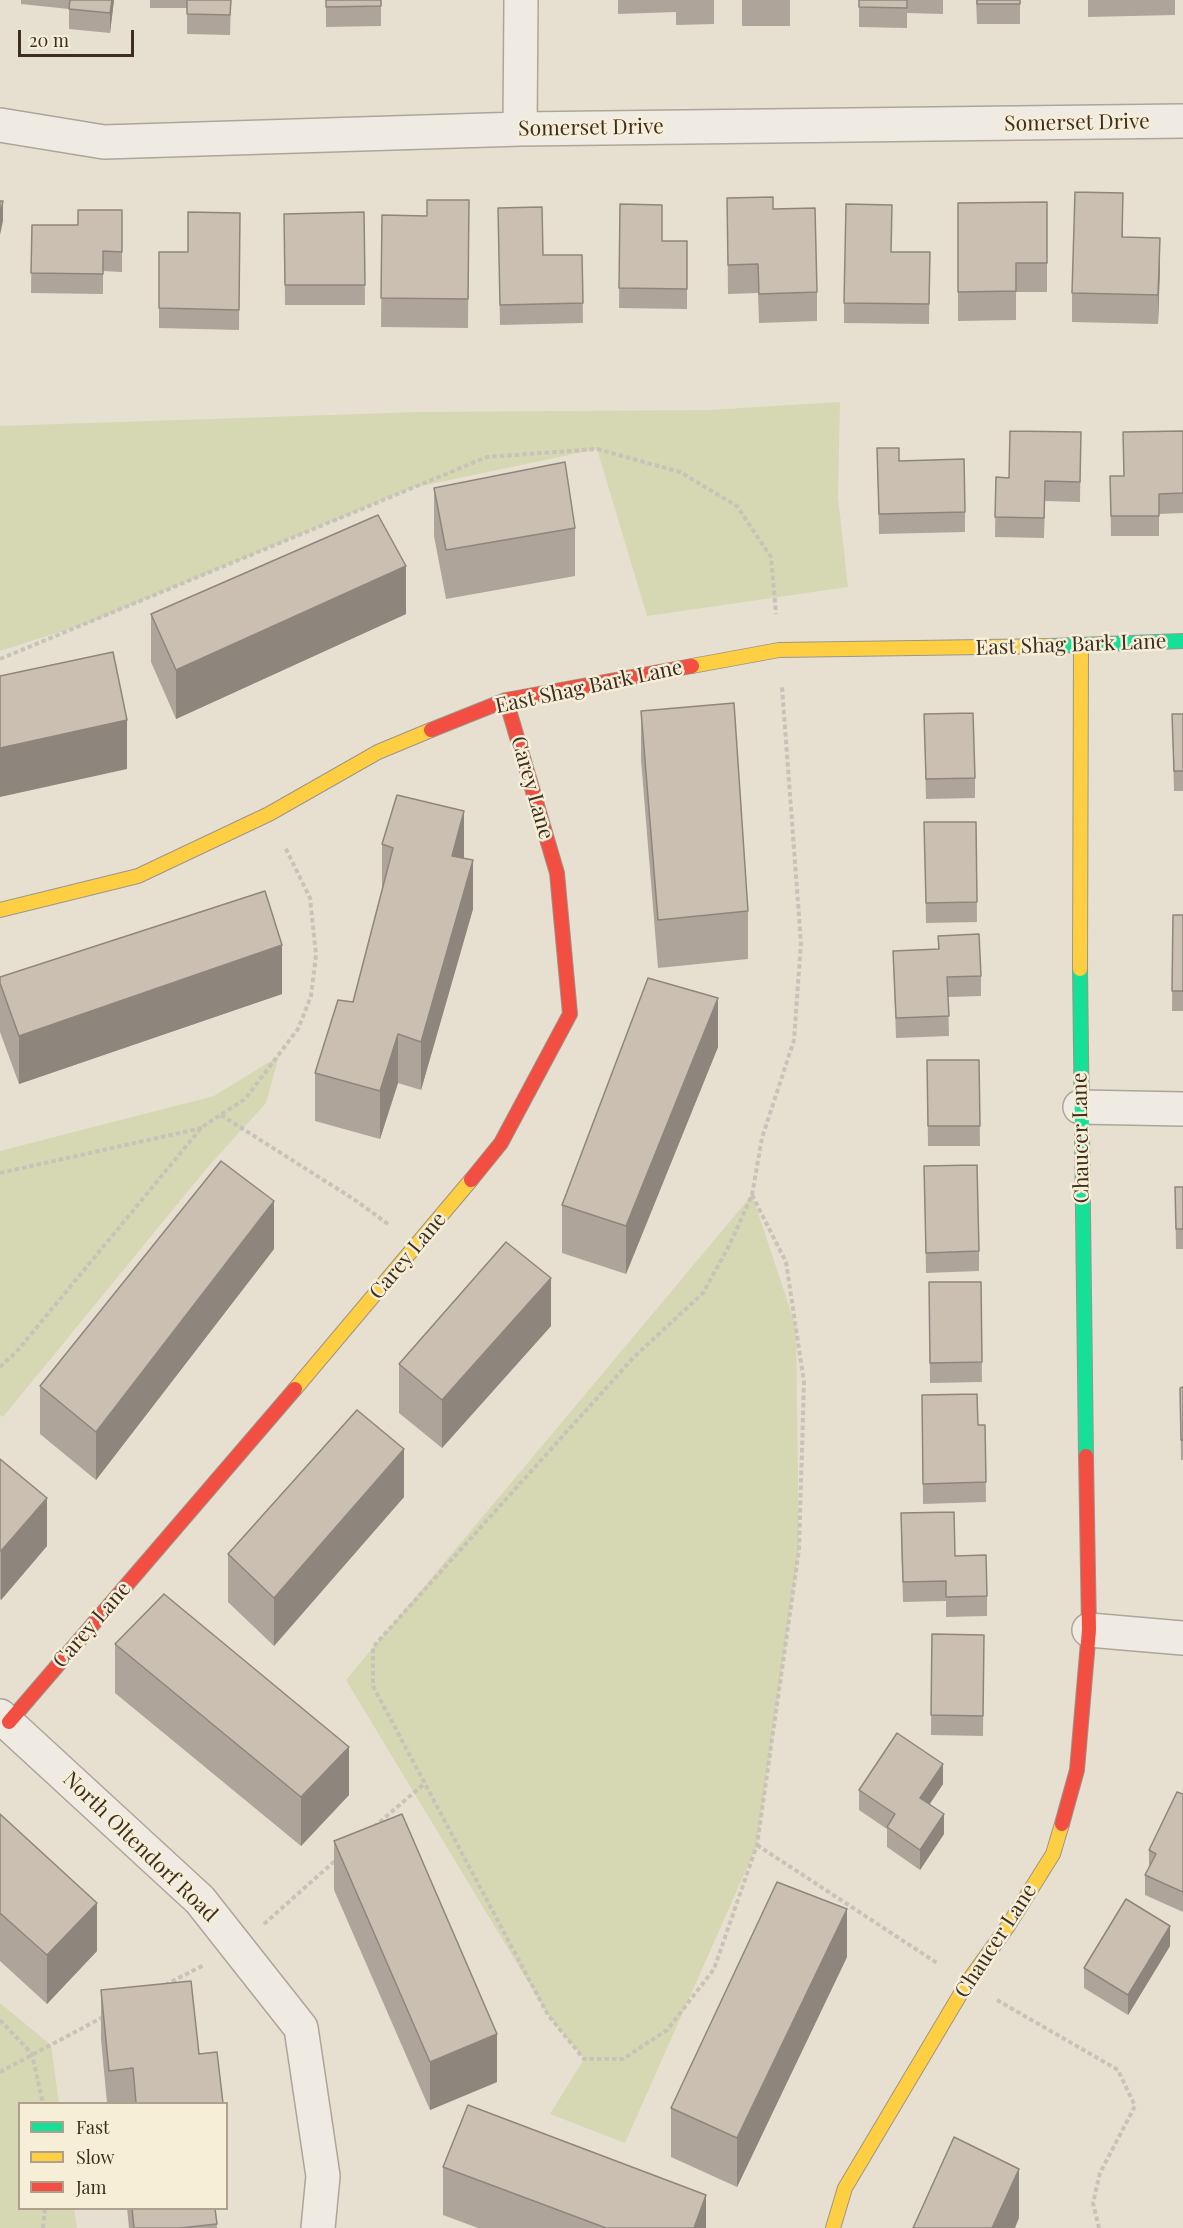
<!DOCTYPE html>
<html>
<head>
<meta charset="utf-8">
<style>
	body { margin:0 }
	#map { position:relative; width:1183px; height:2228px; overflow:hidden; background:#e7e0d1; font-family:"Playfair Display",serif }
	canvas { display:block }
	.legend { position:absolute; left:18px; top:2102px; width:210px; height:108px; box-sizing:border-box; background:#f7eed8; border:2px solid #ada18e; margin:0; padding:8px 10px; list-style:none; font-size:18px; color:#3d2e20 }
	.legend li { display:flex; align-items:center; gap:12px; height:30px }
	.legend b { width:30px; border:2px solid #ada18e }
	.scale { position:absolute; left:18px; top:30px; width:116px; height:27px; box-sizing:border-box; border:3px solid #3d2e20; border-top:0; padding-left:8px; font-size:18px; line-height:21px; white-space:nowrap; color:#3d2e20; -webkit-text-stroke:4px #f7eed8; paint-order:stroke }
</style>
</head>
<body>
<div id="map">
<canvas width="1183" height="2228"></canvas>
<ul class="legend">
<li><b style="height:8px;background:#16e098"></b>Fast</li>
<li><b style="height:8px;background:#ffcf43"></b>Slow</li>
<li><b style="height:8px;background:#f24e42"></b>Jam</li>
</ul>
<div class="scale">20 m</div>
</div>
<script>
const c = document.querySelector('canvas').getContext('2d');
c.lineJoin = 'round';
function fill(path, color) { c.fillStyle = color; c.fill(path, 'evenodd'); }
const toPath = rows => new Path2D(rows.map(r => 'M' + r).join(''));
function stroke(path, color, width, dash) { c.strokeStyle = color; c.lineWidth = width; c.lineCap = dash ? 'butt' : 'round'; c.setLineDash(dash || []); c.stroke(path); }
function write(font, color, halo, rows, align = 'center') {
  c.font = font + ' "Playfair Display",serif'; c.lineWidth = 5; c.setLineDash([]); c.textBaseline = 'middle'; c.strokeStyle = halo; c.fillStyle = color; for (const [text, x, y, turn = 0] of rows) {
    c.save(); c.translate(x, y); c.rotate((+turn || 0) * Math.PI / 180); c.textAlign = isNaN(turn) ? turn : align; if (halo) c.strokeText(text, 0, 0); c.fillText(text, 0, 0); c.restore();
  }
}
const green = toPath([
	[840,402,838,497,848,587,647,616,597,449,412,488,88,623,0,651,0,426,419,412,709,410],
	[279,1056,266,1103,207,1168,3,1417,0,1415,0,1151,214,1096],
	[752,1195,796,1327,799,1550,757,1845,625,2143,550,2114,584,2059,548,2015,346,1680],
	[0,2003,51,2045,59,2103,20,2104,20,2208,74,2209,77,2228,0,2228]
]);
const path = toPath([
	[0,659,487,457,597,449,680,472,737,506,771,557,776,614],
	[221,1115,355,1200,388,1224],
	[0,1173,202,1128],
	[752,1195,786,1262,804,1382,799,1550,757,1845,714,1969,667,2030,623,2059,584,2059,548,2015,373,1686,373,1647,634,1357,703,1293,729,1246,752,1195,762,1138,794,1040,801,943,782,687],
	[0,1367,18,1350,202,1127,245,1099,298,1029,311,996,316,955,310,898,285,847],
	[374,1827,425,1783],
	[757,1845,937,1963],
	[264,1924,337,1859],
	[165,1985,204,1965],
	[997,2000,1118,2070,1135,2106,1100,2173,1093,2203,1099,2228],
	[0,2020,32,2054,43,2104],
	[0,2072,105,2016],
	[43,2228,45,2208]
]);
const street = toPath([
	[0,125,104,142,520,129,1183,121],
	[520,129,521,0],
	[1080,1107,1183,1109],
	[1089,1630,1183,1638],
	[0,1716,200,1900,301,2028,323,2176,318,2228]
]);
const fast = toPath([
	[1052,646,1183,641],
	[1080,969,1086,1456]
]);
const slow = toPath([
	[692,666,779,650,1052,646],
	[0,910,138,876,269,814,378,752,431,730],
	[1080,969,1081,646],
	[295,1389,471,1180],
	[833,2228,845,2188,967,1983,1008,1926,1053,1854,1062,1824]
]);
const jam = toPath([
	[431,730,506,700,692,666],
	[471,1180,501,1143,570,1014,557,873,506,700],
	[9,1722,295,1389],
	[1062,1824,1077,1770,1089,1630,1086,1456]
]);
const wall = toPath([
	[21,0,114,0,110,33,69,29,69,9,21,4],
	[150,0,231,0,230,35,187,34,187,8,150,8],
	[326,0,381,0,381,26,326,27],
	[618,0,714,0,714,24,676,25,676,12,618,14],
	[742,0,790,0,790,26,742,26],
	[859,0,943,0,943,14,907,13,907,28,859,27],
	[976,0,1020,0,1020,24,977,24],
	[1088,0,1175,0,1175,15,1088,17],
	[727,198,773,209,817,292,817,321,759,323,758,293,728,294],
	[469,200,468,328,381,327,382,215,427,216],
	[1047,202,1047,292,1016,292,1016,320,958,321,958,203],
	[620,204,662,241,687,241,687,309,619,308],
	[498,208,543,255,582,255,583,323,500,325],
	[122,210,122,272,103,271,103,294,31,293,32,225,78,225],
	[364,212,365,305,285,305,284,214],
	[240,213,239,330,159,328,159,252,188,252],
	[1123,222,1123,237,1160,266,1158,324,1072,322,1072,293],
	[892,252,930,252,929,324,844,323,844,303],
	[1183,431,1183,513,1159,514,1159,536,1111,536,1110,476,1124,476],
	[1081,432,1080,502,1045,501,1044,538,995,537,996,477,1009,478],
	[877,448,899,461,965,512,965,532,879,534],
	[434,488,575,528,575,576,446,599,434,536],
	[151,614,406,614,176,719,151,662],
	[641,711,748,911,748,959,658,968,641,760],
	[924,714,975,778,975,798,926,799],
	[1172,714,1183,714,1183,791,1174,791],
	[924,822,976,822,977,922,926,923],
	[382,844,464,858,473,909,421,1090,398,1083,380,1139,315,1121,315,1073,353,1002,382,889],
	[1173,915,1183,915,1183,1011,1172,1011],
	[938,936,981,976,981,996,948,997,949,1036,896,1038,893,951,938,949],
	[0,977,282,994,19,1084,0,1032],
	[718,1047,626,1274,562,1253,562,1205],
	[927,1060,979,1060,980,1146,928,1146],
	[924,1166,979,1251,979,1271,926,1273],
	[1175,1187,1183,1187,1183,1249,1176,1249],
	[274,1249,96,1480,40,1434,40,1386],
	[929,1282,981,1282,982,1382,930,1383],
	[551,1326,442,1448,399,1413,399,1364],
	[1183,1387,1183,1460,1181,1460,1180,1388],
	[922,1395,978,1425,985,1425,986,1502,923,1504],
	[0,1459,47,1546,1,1600,0,1599],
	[404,1497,274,1646,228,1602,228,1554],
	[901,1533,955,1556,987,1596,987,1616,946,1617,946,1601,903,1602],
	[932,1634,984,1635,983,1736,931,1735],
	[115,1644,349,1795,301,1846,115,1693],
	[943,1784,930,1804,944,1834,920,1870,887,1847,887,1829,859,1810,859,1790],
	[1183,1794,1183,1912,1145,1895,1145,1875,1149,1868,1149,1850],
	[0,1814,97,1951,47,2004,0,1961],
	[334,1841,497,2082,430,2110,334,1890],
	[1170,1946,1128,2015,1084,1988,1084,1968],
	[847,1957,737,2187,671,2157,671,2108],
	[101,1990,199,2054,223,2103,107,2103,101,2039],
	[443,2167,706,2228,478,2228,443,2215],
	[127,2208,215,2208,217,2228,129,2228]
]);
const shadedWall = toPath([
	[112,0,114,0,110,33,110,13],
	[1123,193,1123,222,1122,266,1122,237],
	[3,201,3,221,0,235,0,215],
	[1160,238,1160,266,1158,324,1158,295],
	[406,566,406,614,176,719,176,670],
	[127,720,127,769,0,797,0,748],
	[464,811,464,859,452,856],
	[473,860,473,909,421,1090,421,1042],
	[282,945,282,994,19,1084,19,1036],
	[718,998,718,1047,626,1274,626,1226],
	[398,1034,398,1083,380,1139,380,1091],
	[274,1201,274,1249,96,1480,96,1432],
	[551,1278,551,1326,442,1448,442,1400],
	[404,1449,404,1497,274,1646,274,1598],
	[47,1498,47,1546,1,1600,1,1551],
	[349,1747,349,1795,301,1846,301,1797],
	[943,1764,943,1784,920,1818,920,1798],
	[944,1814,944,1834,920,1870,920,1850],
	[97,1903,97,1951,47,2004,47,1955],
	[847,1909,847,1957,737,2187,737,2138],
	[1170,1926,1170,1946,1128,2015,1128,1995],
	[497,2034,497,2082,430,2110,430,2062],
	[1019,2169,1019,2218,1015,2228,992,2228],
	[706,2195,706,2228,694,2228]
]);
const building = toPath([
	[70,0,112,0,110,13,69,9,70,0],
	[187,0,231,0,230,15,187,14,187,0],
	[326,0,381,0,381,6,326,7,326,0],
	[859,0,907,0,907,8,859,7,859,0],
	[977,0,1020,0,1020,4,977,4,977,0],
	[1075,192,1123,193,1122,237,1160,238,1158,295,1072,293,1075,192],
	[773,197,773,209,815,208,817,292,759,294,758,264,728,265,727,198,773,197],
	[427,200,469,200,468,299,381,298,382,215,427,216,427,200],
	[0,201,3,201,0,215,0,201],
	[1047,202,1047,263,1016,263,1016,291,958,292,958,203,1047,202],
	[620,204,662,205,662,241,687,241,687,289,619,288,620,204],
	[846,204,892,205,891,252,930,252,929,304,844,303,846,204],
	[542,207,543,255,582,255,583,303,500,305,498,208,542,207],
	[78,210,122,210,122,252,103,251,103,274,31,273,32,225,78,225,78,210],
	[188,212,240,213,239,310,159,308,159,252,188,252,188,212],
	[364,212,365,285,285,285,284,214,364,212],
	[1010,431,1081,432,1080,482,1045,481,1044,518,995,517,996,477,1009,478,1010,431],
	[1183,431,1183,493,1159,494,1159,516,1111,516,1110,476,1124,476,1123,432,1183,431],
	[877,448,899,448,899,461,964,459,965,512,879,514,877,448],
	[565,462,575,528,446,550,434,488,565,462],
	[378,515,406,566,176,670,151,614,378,515],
	[113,652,127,720,0,748,0,676,113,652],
	[734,703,748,911,658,920,641,711,734,703],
	[973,713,975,778,926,779,924,714,973,713],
	[1172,714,1183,714,1183,771,1174,771,1172,714],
	[397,795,464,811,452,856,473,860,421,1042,398,1034,380,1091,315,1073,338,1000,353,1002,393,848,382,844,397,795],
	[924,822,976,822,977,902,926,903,924,822],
	[265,891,282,945,19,1036,0,983,0,977,265,891],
	[1173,915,1183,915,1183,991,1172,991,1173,915],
	[979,934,981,976,947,977,949,1016,896,1018,893,951,939,949,938,936,979,934],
	[648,978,718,998,626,1226,562,1205,648,978],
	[927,1060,979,1060,980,1126,928,1126,927,1060],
	[221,1161,274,1201,96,1432,40,1386,221,1161],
	[977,1165,979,1251,926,1253,924,1166,977,1165],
	[1175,1187,1183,1187,1183,1229,1176,1229,1175,1187],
	[506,1242,551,1278,442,1400,399,1364,506,1242],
	[929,1282,981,1282,982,1362,930,1363,929,1282],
	[1183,1387,1183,1440,1181,1440,1180,1388,1183,1387],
	[977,1394,978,1425,985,1425,986,1482,923,1484,922,1395,977,1394],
	[357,1410,404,1449,274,1598,228,1554,357,1410],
	[0,1459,47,1498,1,1551,0,1550,0,1459],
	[954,1512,955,1556,986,1555,987,1596,946,1597,946,1581,903,1582,901,1513,954,1512],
	[164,1594,349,1747,301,1797,115,1644,164,1594],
	[932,1634,984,1635,983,1716,931,1715,932,1634],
	[897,1733,943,1764,920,1798,944,1814,920,1850,887,1827,895,1814,859,1790,897,1733],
	[1177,1792,1183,1794,1183,1892,1145,1875,1156,1854,1149,1850,1177,1792],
	[0,1814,97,1903,47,1955,0,1913,0,1814],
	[402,1814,497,2034,430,2062,334,1841,402,1814],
	[777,1882,847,1909,737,2138,671,2108,777,1882],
	[1126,1899,1170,1926,1128,1995,1084,1968,1126,1899],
	[191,1981,199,2054,217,2052,223,2103,136,2103,133,2068,109,2071,101,1990,191,1981],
	[468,2105,706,2195,694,2228,606,2228,443,2167,468,2105],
	[954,2137,1019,2169,992,2228,913,2228,954,2137],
	[132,2208,215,2208,217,2224,180,2228,134,2228,132,2208]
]);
const streetNames = [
	["Somerset Drive",1077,123,-1],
	["Somerset Drive",591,128,-1],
	["East Shag Bark Lane",1071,645,-2],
	["East Shag Bark Lane",589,687,-12],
	["Carey Lane",532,788,74],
	["Chaucer Lane",1081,1138,-91],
	["Carey Lane",408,1256,-50],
	["Carey Lane",92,1625,-49],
	["North Oltendorf Road",140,1847,44],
	["Chaucer Lane",996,1941,-57]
];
fill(green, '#d6d7b3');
stroke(street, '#ada599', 36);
stroke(fast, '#9c958a', 16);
stroke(slow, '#9c958a', 16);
stroke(jam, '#9c958a', 16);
stroke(path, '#c8c2b9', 4, [4.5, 3]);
stroke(street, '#efebe3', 33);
stroke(fast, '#16e098', 14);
stroke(slow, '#ffcf43', 14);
stroke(jam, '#f24e42', 14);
fill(wall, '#afa499');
fill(shadedWall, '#8e867d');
fill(building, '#cbbfb2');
stroke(building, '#8e867d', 1.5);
write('21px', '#3d2e20', '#f7eed8', streetNames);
</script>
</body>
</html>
